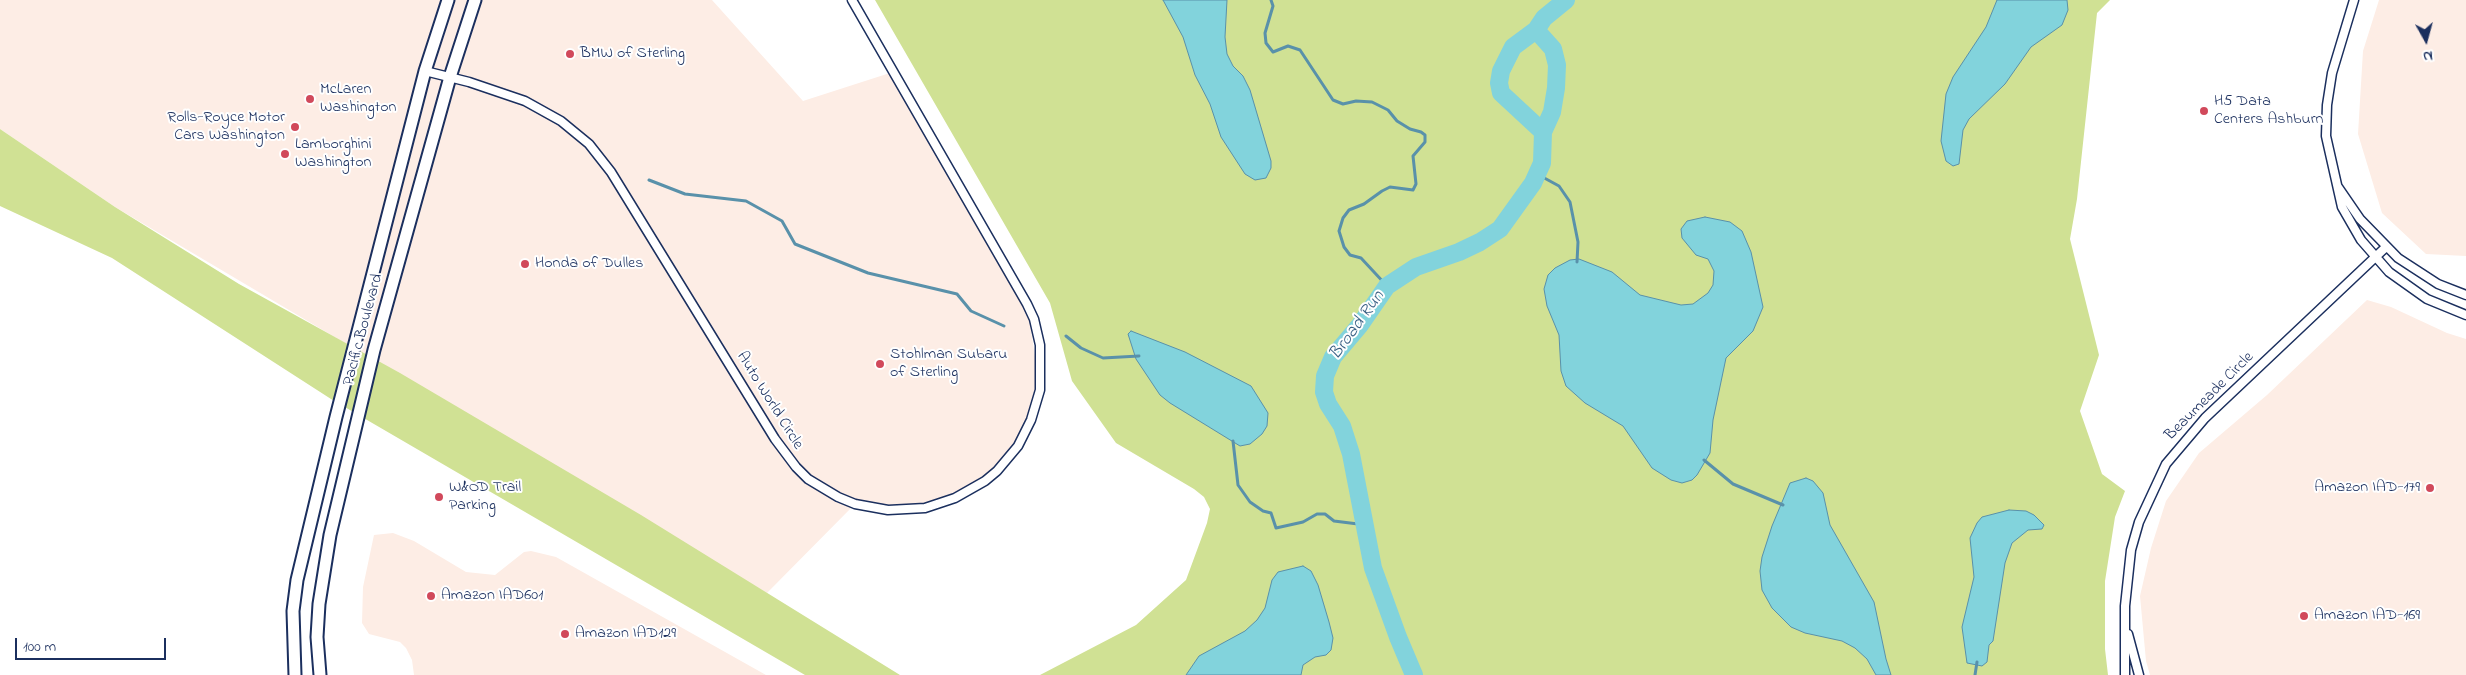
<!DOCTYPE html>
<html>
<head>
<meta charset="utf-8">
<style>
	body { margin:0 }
	#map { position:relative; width:2466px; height:675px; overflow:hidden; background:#fff; font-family:"Indie Flower",sans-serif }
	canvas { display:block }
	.north { position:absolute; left:2401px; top:15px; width:50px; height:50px; -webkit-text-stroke:4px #fff; paint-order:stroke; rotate:173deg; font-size:14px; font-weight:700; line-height:20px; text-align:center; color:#1b2f5e }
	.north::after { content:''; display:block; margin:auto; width:18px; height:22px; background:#1b2f5e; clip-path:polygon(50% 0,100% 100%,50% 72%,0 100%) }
	.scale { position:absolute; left:15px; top:638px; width:151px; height:22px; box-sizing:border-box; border:2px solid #1b2f5e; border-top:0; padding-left:6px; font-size:15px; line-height:18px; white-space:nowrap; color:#1b2f5e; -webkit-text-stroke:4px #fff; paint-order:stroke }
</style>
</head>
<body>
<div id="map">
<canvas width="2466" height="675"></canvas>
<div class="north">N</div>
<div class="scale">100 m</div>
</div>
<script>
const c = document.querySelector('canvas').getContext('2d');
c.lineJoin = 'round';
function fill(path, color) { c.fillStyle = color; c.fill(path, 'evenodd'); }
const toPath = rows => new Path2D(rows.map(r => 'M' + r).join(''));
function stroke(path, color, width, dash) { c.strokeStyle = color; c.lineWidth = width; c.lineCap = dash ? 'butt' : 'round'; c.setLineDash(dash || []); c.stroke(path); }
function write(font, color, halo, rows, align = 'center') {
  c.font = font + ' "Indie Flower",sans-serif'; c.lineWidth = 4; c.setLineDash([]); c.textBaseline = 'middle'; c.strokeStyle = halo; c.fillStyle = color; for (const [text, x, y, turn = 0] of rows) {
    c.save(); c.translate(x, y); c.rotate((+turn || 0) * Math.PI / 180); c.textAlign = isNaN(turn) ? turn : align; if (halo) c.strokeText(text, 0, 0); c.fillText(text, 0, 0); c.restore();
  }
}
const built = toPath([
	[0,0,712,0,803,101,893,72,1027,304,1040,390,1018,446,970,491,907,510,855,504,767,593,115,207,0,129],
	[2379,0,2466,0,2466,256,2426,254,2382,213,2358,134,2363,51],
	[2367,300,2391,307,2447,333,2466,339,2466,675,2150,675,2146,661,2140,596,2151,548,2166,501,2199,453,2267,395],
	[393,533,414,541,466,572,495,575,524,552,531,551,556,557,766,675,414,675,412,660,406,648,400,642,369,634,362,623,363,587,374,535]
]);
const green = toPath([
	[875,0,2110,0,2097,13,2077,199,2070,239,2099,355,2080,411,2102,474,2125,491,2115,517,2105,581,2105,649,2108,675,1040,675,1136,625,1186,580,1207,523,1210,509,1204,497,1194,489,1116,443,1072,381,1050,303],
	[0,129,115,207,239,284,400,373,641,515,900,675,805,675,331,399,112,258,0,206]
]);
const water = toPath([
	[1163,0,1227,0,1225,37,1227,54,1233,66,1243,76,1250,90,1271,161,1271,168,1266,178,1255,180,1245,174,1221,137,1210,104,1195,75,1183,37,1163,0],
	[1997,0,2067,0,2068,10,2062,25,2031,47,2005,84,1969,119,1963,130,1959,164,1953,166,1946,161,1941,141,1946,94,1953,77,1986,27,1997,0],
	[1705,217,1730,222,1742,231,1751,252,1763,307,1753,331,1726,358,1713,420,1710,453,1697,475,1692,480,1682,483,1671,480,1652,468,1623,426,1585,403,1566,386,1561,371,1559,335,1547,306,1544,289,1548,275,1555,268,1570,260,1579,259,1612,272,1640,295,1681,305,1693,304,1708,293,1713,285,1714,271,1708,259,1696,255,1682,238,1681,229,1687,221,1705,217],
	[1131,331,1185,352,1251,386,1268,413,1267,426,1262,434,1250,444,1240,446,1170,403,1160,395,1136,359,1128,334,1131,331],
	[1806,478,1813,481,1823,493,1830,525,1874,602,1886,659,1891,675,1876,675,1867,659,1855,648,1842,641,1805,633,1791,627,1772,608,1762,590,1760,571,1762,557,1772,526,1790,483,1806,478],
	[2009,510,2026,511,2034,515,2044,525,2042,529,2028,530,2012,543,2005,563,1993,641,1989,645,1987,662,1982,666,1967,663,1962,627,1974,577,1970,538,1977,523,1982,517,2009,510],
	[1303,566,1311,571,1318,585,1329,622,1333,638,1331,650,1326,655,1315,657,1303,665,1301,675,1186,675,1199,656,1245,631,1257,620,1265,608,1272,580,1278,572,1303,566]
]);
const stream = toPath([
	[1271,0,1273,6,1265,33,1266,43,1273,52,1288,46,1300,50,1333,100,1343,104,1356,101,1372,102,1388,110,1397,121,1410,129,1421,132,1425,135,1425,142,1413,156,1416,184,1413,190,1390,187,1382,191,1364,204,1349,210,1343,218,1339,231,1344,247,1350,255,1361,258,1387,286],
	[1537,174,1559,186,1570,202,1578,242,1577,262],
	[649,180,685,194,746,201,782,221,795,244,868,273,957,294,971,311,1004,326],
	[1066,336,1081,348,1103,358,1139,356],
	[1233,441,1238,485,1250,502,1263,511,1271,513,1276,528,1303,522,1317,514,1325,514,1334,521,1366,525],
	[1704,460,1733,484,1783,505],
	[1975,675,1977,662]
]);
const river = toPath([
	[1543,132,1501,93,1499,83,1501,71,1513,47,1536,30,1544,18,1566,0],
	[1414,675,1398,637,1373,568,1351,454,1342,426,1328,404,1324,392,1325,376,1333,357,1360,325,1387,286,1416,267,1459,252,1480,242,1500,229,1533,183,1542,163,1543,132,1552,112,1556,88,1557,65,1553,49,1536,30]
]);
const minor = toPath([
	[2354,0,2332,73,2327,105,2326,136,2342,207,2361,240,2389,272,2427,299,2466,315],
	[425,71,469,82,525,101,561,121,589,144,611,172,775,439,796,467,808,479,838,497,855,504,888,510,925,508,955,498,985,481,997,471,1018,446,1031,420,1040,390,1040,345,1034,319,1027,304,852,0],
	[2338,187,2360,219,2398,258,2438,284,2466,295],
	[2128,634,2139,675],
	[2125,675,2125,606,2131,550,2139,522,2166,464,2205,418,2386,247]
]);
const secondary = toPath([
	[295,675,293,611,297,580,336,417,425,71,448,0],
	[320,675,317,637,319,604,330,535,374,350,450,77,475,0]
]);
const markers = [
	[570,54,5,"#d1495b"],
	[310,99,5,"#d1495b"],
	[2204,111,5,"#d1495b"],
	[295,127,5,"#d1495b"],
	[285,154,5,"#d1495b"],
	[525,264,5,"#d1495b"],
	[880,364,5,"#d1495b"],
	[2430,488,5,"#d1495b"],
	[439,497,5,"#d1495b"],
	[431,596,5,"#d1495b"],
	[2304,616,5,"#d1495b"],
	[565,634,5,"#d1495b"]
];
const poiNames = [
	["BMW of Sterling",580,54],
	["McLaren",320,90],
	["Washington",320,108],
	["H5 Data",2214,102],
	["Centers Ashburn",2214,120],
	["Rolls-Royce Motor",285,118,"right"],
	["Cars Washington",285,136,"right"],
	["Lamborghini",295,145],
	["Washington",295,163],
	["Honda of Dulles",535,264],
	["Stohlman Subaru",890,355],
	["of Sterling",890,373],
	["W&OD Trail",449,488],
	["Parking",449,506],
	["Amazon IAD-179",2420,488,"right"],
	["Amazon IAD601",441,596],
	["Amazon IAD-169",2314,616],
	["Amazon IAD129",575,634]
];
const streetNames = [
	["Pacific Boulevard",364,330,-75],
	["Beaumeade Circle",2210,397,-45],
	["Auto World Circle",769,401,58]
];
const waterNames = [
	["Broad Run",1358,326,-54]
];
fill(built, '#fdede5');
fill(green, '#d0e194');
fill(water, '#82d3dc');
stroke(water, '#5991aa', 1);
stroke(stream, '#5991aa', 3);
stroke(river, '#82d3dc', 18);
stroke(minor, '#1b2f5e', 11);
stroke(secondary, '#1b2f5e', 15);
stroke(minor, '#fff', 8);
stroke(secondary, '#fff', 11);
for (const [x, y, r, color] of markers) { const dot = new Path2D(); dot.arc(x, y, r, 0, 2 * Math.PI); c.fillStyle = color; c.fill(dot); stroke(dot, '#fff', 2); }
write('16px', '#1b2f5e', '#fff', poiNames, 'left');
write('16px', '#1b2f5e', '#fff', streetNames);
write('italic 18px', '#3a6084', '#fff', waterNames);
</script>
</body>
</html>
